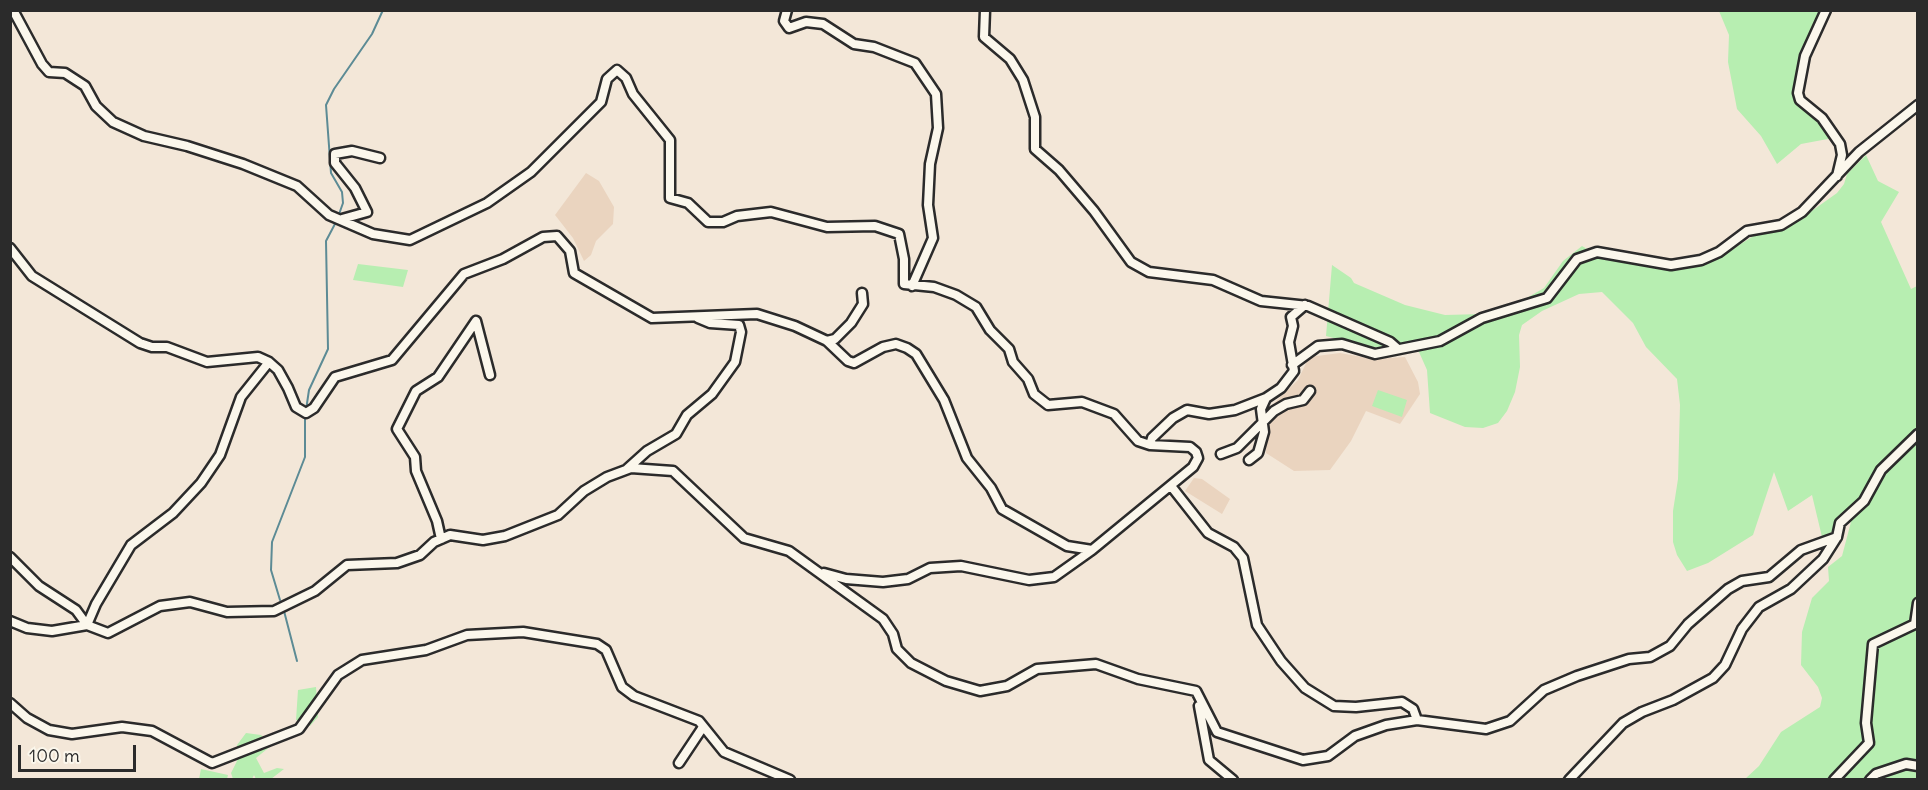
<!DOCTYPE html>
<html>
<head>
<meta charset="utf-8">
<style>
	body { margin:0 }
	#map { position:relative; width:1928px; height:790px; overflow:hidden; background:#f3e7d8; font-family:Delius,sans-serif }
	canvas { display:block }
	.frame { position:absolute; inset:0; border:12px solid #2b2b2b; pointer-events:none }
	.scale { position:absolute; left:18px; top:745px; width:118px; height:27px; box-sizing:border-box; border:3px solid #2b2b2b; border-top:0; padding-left:8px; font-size:18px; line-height:21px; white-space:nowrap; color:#2b2b2b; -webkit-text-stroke:4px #fbf7ec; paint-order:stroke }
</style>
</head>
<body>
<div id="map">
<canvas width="1928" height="790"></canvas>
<div class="frame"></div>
<div class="scale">100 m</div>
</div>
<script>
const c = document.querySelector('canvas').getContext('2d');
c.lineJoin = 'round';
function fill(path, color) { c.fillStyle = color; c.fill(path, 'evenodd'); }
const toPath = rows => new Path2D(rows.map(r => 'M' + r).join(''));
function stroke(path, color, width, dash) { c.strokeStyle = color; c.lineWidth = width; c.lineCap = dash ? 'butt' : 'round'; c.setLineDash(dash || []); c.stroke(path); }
const built = toPath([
	[586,173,599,181,614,207,613,224,596,241,591,255,584,261,573,238,555,215],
	[1340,353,1373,359,1405,357,1418,382,1420,394,1400,424,1366,411,1351,441,1330,470,1294,471,1266,453,1268,409,1298,380,1309,357],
	[1194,478,1202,479,1230,499,1222,514,1185,491]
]);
const green = toPath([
	[1719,11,1821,11,1802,52,1794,96,1833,138,1801,144,1777,164,1761,136,1737,109,1728,62,1729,35],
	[1866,155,1878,181,1899,192,1881,222,1911,289,1917,286,1917,779,1745,779,1759,766,1781,732,1820,707,1822,698,1818,687,1801,665,1802,632,1812,598,1829,581,1828,567,1842,556,1851,522,1822,537,1812,495,1788,511,1774,472,1753,535,1708,563,1687,571,1677,555,1673,542,1673,511,1678,479,1680,405,1677,379,1646,347,1633,323,1602,292,1579,294,1542,311,1522,325,1519,335,1520,367,1515,392,1507,411,1498,423,1483,428,1465,427,1430,413,1427,370,1419,352,1401,347,1367,347,1326,336,1332,265,1351,278,1354,283,1405,305,1445,315,1482,314,1525,299,1544,288,1563,261,1582,246,1599,256,1683,269,1728,252,1755,235,1785,230,1837,193,1844,184,1847,174],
	[358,264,408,270,403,287,353,280],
	[1378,390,1407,400,1402,417,1372,406],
	[316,687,318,717,310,726,296,720,298,690],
	[246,733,261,735,272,745,256,758,264,773,277,768,284,769,271,779,256,779,254,775,252,779,233,779,231,773,237,761,237,745],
	[201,769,228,775,227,779,199,779]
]);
const stream = toPath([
	[338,217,343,203,342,192,331,173,326,105,334,89,372,34,383,10],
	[306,410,309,390,328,349,326,241,336,222],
	[280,600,271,570,272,542,305,457,305,416],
	[284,611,297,661]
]);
const street = toPath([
	[13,10,42,64,49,72,65,73,85,86,96,106,113,122,144,136,187,146,243,164,297,186,329,215,373,234,410,240,487,203,531,172,601,102,607,79,617,70,626,78,633,94,670,140,670,198,688,203,708,222,723,222,737,216,771,212,827,227,875,226,899,234,904,259,904,284,934,287,956,295,976,307,990,330,1009,349,1013,362,1028,379,1034,394,1048,405,1082,402,1114,414,1138,441,1150,445],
	[787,10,784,21,789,28,806,22,823,24,854,44,874,47,915,63,936,94,938,128,930,164,928,205,933,238,912,286],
	[985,10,984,37,1010,59,1023,80,1035,117,1035,149,1059,170,1094,211,1131,262,1149,272,1213,280,1261,301,1308,306,1390,342,1398,349],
	[1826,10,1805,56,1798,93,1800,100,1822,118,1840,144,1842,155,1837,176],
	[342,219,367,212,355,188,335,163,335,154,352,151,380,158],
	[10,248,32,276,140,343,152,347,167,347,207,362,258,357,269,362,278,370,288,388,296,407,306,413,314,408,335,377,392,360,464,274,503,259,543,237,557,236,570,251,574,273,652,318,757,314,795,326,827,341,848,361,854,363,883,347,896,344,907,348,916,354,944,400,967,458,991,488,1002,509,1067,546,1092,550,1193,467,1198,458,1196,452,1190,447,1150,445,1152,438,1173,418,1187,410,1209,414,1235,410,1266,398],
	[827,341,835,339,851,323,863,304,862,293],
	[1292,365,1318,346,1342,344,1375,354,1440,341,1482,318,1547,298,1577,259,1597,252,1671,265,1701,260,1719,252,1747,231,1781,225,1802,212,1859,152,1918,105],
	[1221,454,1237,448,1274,411,1286,404,1303,400,1310,391],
	[1249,460,1258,453,1264,432,1261,409,1266,398,1281,388,1294,371,1289,342,1293,326,1291,317,1305,305],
	[627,469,647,451,676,434,687,415,712,394,735,362,741,332,739,325,710,323,698,318],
	[441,539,437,521,416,471,415,457,397,429,416,391,438,377,476,321,490,375],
	[10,557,39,586,76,610,87,625],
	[824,573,846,579,883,582,908,579,930,568,961,566,1029,580,1054,577,1092,550],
	[10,621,27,628,52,631,87,625,108,633,160,606,190,602,227,612,274,611,315,591,347,565,397,563,420,555,434,542,450,535,483,540,505,536,558,515,584,491,607,477,631,468,673,471,744,538,789,551,883,619,893,634,897,649,911,663,946,681,980,691,1007,686,1037,669,1096,664,1138,679,1196,691,1217,732,1303,760,1328,756,1355,736,1386,725,1417,720,1413,709,1402,702,1356,707,1334,706,1305,688,1281,661,1257,625,1243,558,1234,547,1208,533,1171,486],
	[87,625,96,604,131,545,173,513,201,483,220,455,241,397,269,362],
	[10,703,27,718,49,730,72,734,122,727,152,731,212,763,299,729,338,675,362,660,426,650,467,635,523,632,597,644,606,650,622,687,634,696,699,721,724,752,790,780],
	[1199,706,1209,760,1233,780],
	[1417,720,1486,729,1510,721,1544,690,1577,676,1629,659,1650,657,1670,646,1688,624,1728,589,1742,581,1769,577,1801,550,1837,537],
	[679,763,703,727],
	[1569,780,1623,723,1642,712,1673,700,1713,678,1725,665,1742,629,1759,607,1791,589,1823,559,1837,537,1840,523,1864,501,1881,470,1918,434],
	[1834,780,1869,743,1866,723,1873,644,1915,624,1918,603],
	[1870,780,1876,774,1906,764,1918,766]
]);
fill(built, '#ead4bf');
fill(green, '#b7eeb1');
stroke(stream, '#5c8b95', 2);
stroke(street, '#2b2b2b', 13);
stroke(street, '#fbf7ec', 8);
</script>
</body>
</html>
